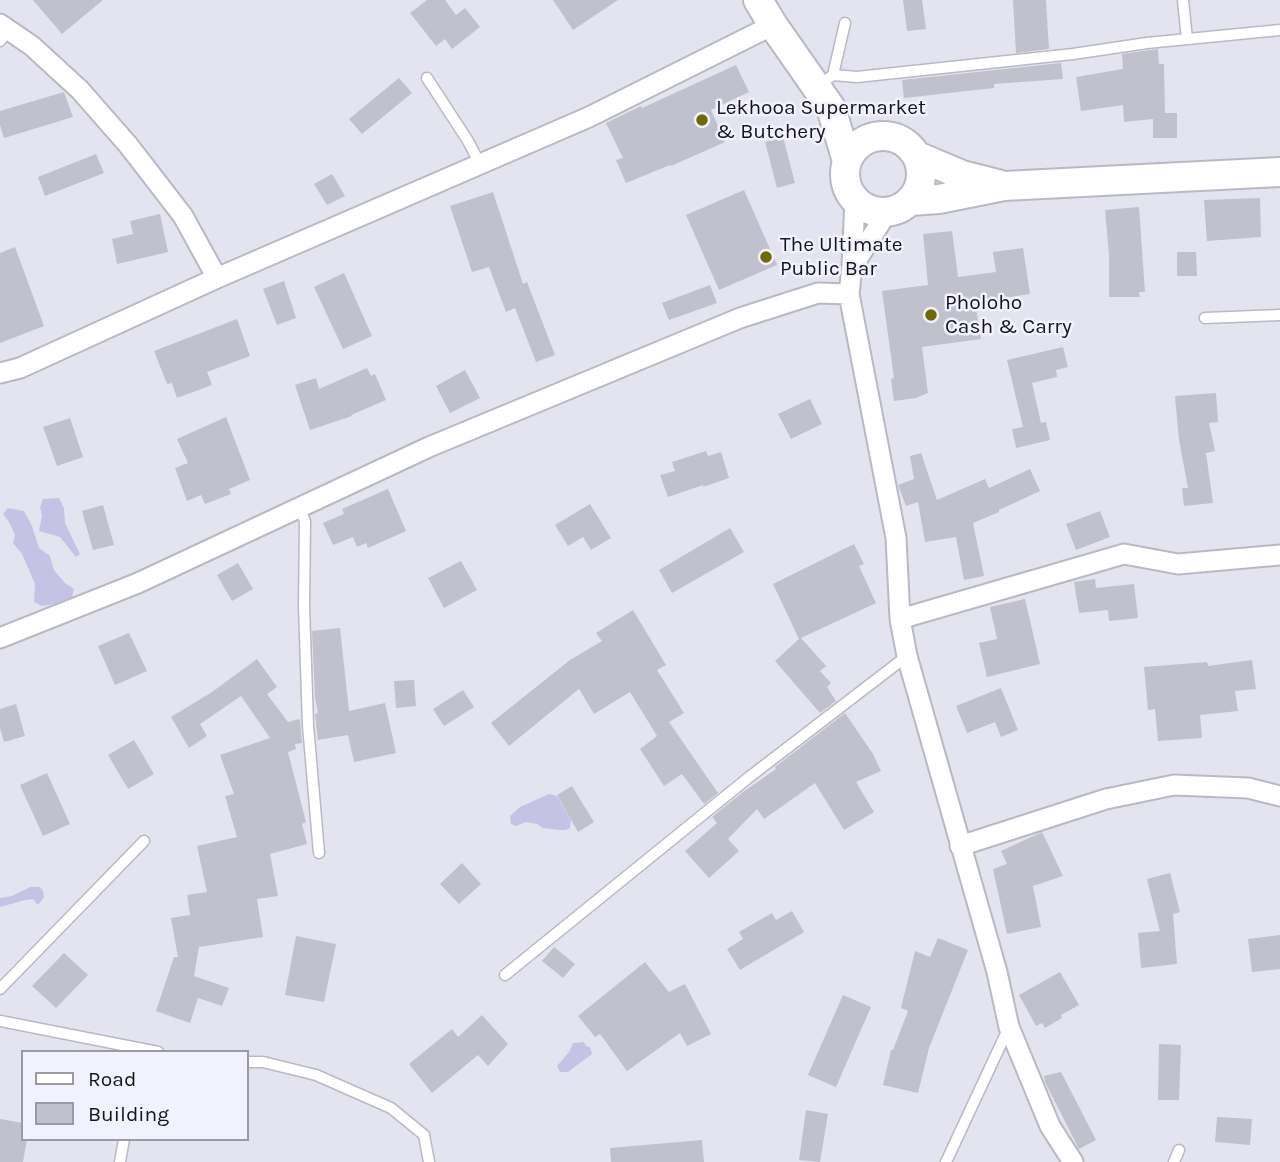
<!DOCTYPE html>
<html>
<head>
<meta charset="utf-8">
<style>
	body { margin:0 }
	#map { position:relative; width:1280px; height:1162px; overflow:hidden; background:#e4e4f1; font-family:Karla,sans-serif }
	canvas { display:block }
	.legend { position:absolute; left:21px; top:1050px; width:228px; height:91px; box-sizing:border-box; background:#f2f2fe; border:2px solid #9a9aa2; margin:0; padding:9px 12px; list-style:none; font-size:21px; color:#151519 }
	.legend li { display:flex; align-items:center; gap:14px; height:35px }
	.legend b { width:35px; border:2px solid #9a9aa2 }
</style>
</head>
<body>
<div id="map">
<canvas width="1280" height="1162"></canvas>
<ul class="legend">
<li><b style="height:9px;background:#fff"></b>Road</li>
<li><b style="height:19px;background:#c1c1cd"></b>Building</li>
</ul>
</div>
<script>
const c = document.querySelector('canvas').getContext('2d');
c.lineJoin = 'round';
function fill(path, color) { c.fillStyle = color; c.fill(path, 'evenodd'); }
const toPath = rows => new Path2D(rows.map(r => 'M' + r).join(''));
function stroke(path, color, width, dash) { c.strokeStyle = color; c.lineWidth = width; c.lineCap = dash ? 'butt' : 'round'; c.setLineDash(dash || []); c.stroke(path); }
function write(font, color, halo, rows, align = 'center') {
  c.font = font + ' Karla,sans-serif'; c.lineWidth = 5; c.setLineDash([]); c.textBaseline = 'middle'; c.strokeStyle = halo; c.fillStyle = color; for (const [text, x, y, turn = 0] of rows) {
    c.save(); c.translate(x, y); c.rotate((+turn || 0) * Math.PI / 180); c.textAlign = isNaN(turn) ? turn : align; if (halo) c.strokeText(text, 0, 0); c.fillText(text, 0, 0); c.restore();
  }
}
const green = toPath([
	[59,498,64,508,65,523,80,554,76,557,60,537,39,531,42,515,40,507,43,499],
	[8,508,24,511,32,526,39,548,50,556,54,570,65,583,74,589,72,598,62,603,42,606,34,602,35,584,22,554,13,543,15,535,9,522,3,514],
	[549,794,557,796,571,820,570,828,566,830,559,830,543,828,537,824,526,822,516,826,511,824,510,816,520,807],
	[30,887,40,887,43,891,44,897,38,905,33,899,25,900,0,907,0,898,12,896],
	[584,1042,586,1046,590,1047,592,1054,568,1072,560,1072,557,1066,569,1052,573,1043]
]);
const building = toPath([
	[33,0,103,0,62,34],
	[427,0,445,0,456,15,465,8,480,27,452,49,445,39,436,46,410,13],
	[553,0,618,0,573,30],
	[903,0,922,0,926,29,907,31],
	[1013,0,1046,0,1049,49,1016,53],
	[1158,49,1159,64,1164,64,1165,113,1177,113,1177,138,1153,138,1153,119,1124,122,1123,105,1081,111,1076,77,1123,69,1122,54],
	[1061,63,1063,79,994,84,994,88,904,98,902,80],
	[736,65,749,92,711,110,725,142,671,166,670,165,626,183,616,160,623,158,606,123,641,106,642,108],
	[399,78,412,93,362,134,349,119],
	[64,92,73,117,4,138,0,125,0,111],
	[783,137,795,183,777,188,765,142],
	[96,154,104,173,45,196,38,177],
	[332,174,345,196,327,205,314,184],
	[744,190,777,265,719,290,686,215],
	[493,192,523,284,527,282,555,355,536,362,515,308,506,312,489,267,472,272,450,206],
	[1260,198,1261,237,1207,241,1204,200],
	[1139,207,1145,292,1139,292,1140,297,1109,297,1109,255,1105,210],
	[160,214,168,252,117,264,112,239,133,234,130,221],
	[952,231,958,277,996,272,993,252,1023,248,1030,294,975,302,981,339,922,347,928,393,916,398,894,401,891,379,894,378,882,291,928,285,923,234],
	[15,247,44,326,0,343,0,253],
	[1177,252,1196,252,1197,276,1177,276],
	[344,273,372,336,343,349,314,287],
	[284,281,296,318,277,325,263,289],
	[710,285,717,303,669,320,662,303],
	[237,319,250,356,207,372,212,385,177,398,172,383,167,384,154,351],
	[1063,347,1068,367,1056,370,1057,377,1032,383,1041,423,1046,422,1050,440,1016,448,1012,429,1023,427,1007,360],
	[367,368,371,376,375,374,386,400,351,415,352,416,310,430,295,385,316,378,319,389],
	[465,370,480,398,450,413,436,386],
	[1216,393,1218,422,1209,423,1215,451,1206,453,1213,503,1184,506,1182,488,1188,488,1179,440,1175,396],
	[810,399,822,424,791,439,778,414],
	[226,417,250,480,229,489,231,494,205,504,201,495,187,501,175,468,188,463,177,439],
	[70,418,83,457,57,466,43,427],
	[706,451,708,456,721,452,729,478,703,487,703,485,668,497,660,475,675,471,672,462],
	[921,453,937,500,985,479,989,488,1030,469,1040,491,999,510,999,512,973,523,984,576,964,580,956,537,925,542,918,502,906,506,898,485,914,479,910,456],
	[388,489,406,531,368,548,366,543,357,547,353,537,333,545,323,523,344,514,342,509],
	[590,504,611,538,591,550,583,537,568,546,555,525],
	[103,505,114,545,93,550,82,511],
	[1100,511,1110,537,1076,550,1066,524],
	[730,528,744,552,672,593,659,570],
	[854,544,864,564,859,566,876,603,801,638,826,666,820,671,831,683,827,687,836,701,820,713,775,661,800,638,799,639,773,584],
	[461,561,477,590,444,608,428,578],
	[238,563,253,589,232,601,217,575],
	[1095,579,1096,588,1134,584,1138,618,1109,621,1108,610,1079,613,1074,582],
	[1025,599,1040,664,987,677,979,643,997,639,990,607],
	[633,610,666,665,657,670,684,713,669,722,718,793,704,804,682,774,664,786,640,749,657,736,630,692,594,714,579,689,509,746,491,723,570,660,602,641,596,633],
	[340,628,349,711,385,703,396,753,354,762,348,735,318,740,315,714,318,713,315,698,312,631],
	[129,633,147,671,115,685,98,646],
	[257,659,277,687,267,694,288,722,299,719,300,720,302,743,295,744,296,749,288,752,306,822,302,824,307,844,270,854,278,896,257,899,263,937,199,947,194,976,229,988,222,1006,198,998,190,1023,156,1011,174,957,178,957,171,918,190,915,187,895,207,892,197,846,237,837,225,796,234,794,220,755,270,738,241,696,200,724,207,736,189,748,171,717,212,692],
	[1252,660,1256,689,1235,691,1238,711,1200,715,1202,738,1158,741,1155,709,1148,710,1144,667,1207,662,1208,666],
	[414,680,416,706,396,708,394,681],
	[1001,688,1018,730,1001,737,995,722,967,733,956,706],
	[463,690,474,707,444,726,433,709],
	[16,704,25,736,4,742,0,728,0,709],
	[845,713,873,754,881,771,856,782,874,812,844,830,815,783,764,819,757,809,728,839,739,851,709,878,685,851,717,823,712,817,743,792,776,769,775,767],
	[134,740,154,774,128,789,108,755],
	[47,773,70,824,43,836,20,785],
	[572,786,594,822,578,832,557,795],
	[1042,832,1063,876,1033,886,1041,927,1007,934,993,869,1007,864,1001,851],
	[462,863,481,884,459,904,440,884],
	[1170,873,1180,912,1173,914,1177,964,1141,968,1138,933,1160,931,1147,879],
	[792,911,804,932,740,970,727,949,743,939,739,932,772,913,776,920],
	[1280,935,1280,969,1252,972,1248,939],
	[296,936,336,944,324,1002,285,995],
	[938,938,968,950,929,1048,918,1093,883,1085,891,1050,893,1050,908,1011,901,1008,915,951,930,957],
	[554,947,575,964,563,978,542,961],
	[64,953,88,975,56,1008,32,986],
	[645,962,669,992,685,984,711,1034,687,1046,680,1033,627,1071,600,1034,595,1037,578,1016],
	[1060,972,1079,1005,1061,1015,1062,1018,1045,1028,1042,1023,1036,1026,1019,995],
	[843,995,871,1007,836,1087,808,1075],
	[482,1015,508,1044,488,1066,478,1055,432,1093,409,1064,452,1029,458,1037],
	[1159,1044,1181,1045,1179,1100,1158,1100],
	[1061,1072,1096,1140,1079,1149,1045,1082,1044,1076],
	[806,1110,828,1114,820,1162,799,1160],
	[1217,1117,1252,1119,1250,1145,1215,1142],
	[0,1119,23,1123,23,1139,27,1139,23,1162,0,1162],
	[702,1140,704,1162,611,1162,610,1148]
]);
const service = toPath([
	[1183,0,1187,39],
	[0,41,9,30],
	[833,75,857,77,1073,54,1147,43,1280,30],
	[427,78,468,141,480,164],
	[829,78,833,75,845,23],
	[1205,318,1280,315],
	[299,508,305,521,304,606,308,725,319,853],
	[505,975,748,778,907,656],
	[0,989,144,841],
	[0,1021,158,1052],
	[247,1062,263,1062,316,1075,391,1108,424,1135,429,1162],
	[120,1162,124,1139],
	[946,1162,1008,1029],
	[1174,1162,1179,1150]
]);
const minor = toPath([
	[0,24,32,46,80,90,129,146,183,216,217,278],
	[855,199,852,267,849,294,896,538,900,619,907,656,997,972,1009,1027,1050,1126,1073,1162],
	[853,266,888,211],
	[0,373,20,368,217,278,589,117,773,25],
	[900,619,1124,554,1178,564,1280,555],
	[0,638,138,583,429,447,740,318,818,293,849,294],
	[960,846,1106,799,1174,785,1248,788,1280,796]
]);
const secondary = toPath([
	[758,0,773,25,831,108,847,161],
	'845 174a38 38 0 1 1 76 0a38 38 0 1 1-76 0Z',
	[917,156,962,175,998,184],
	[910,201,939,199,1004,186,1280,172]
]);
const markers = [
	[702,120,7,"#6f6a03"],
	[766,257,7,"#6f6a03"],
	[931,315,7,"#6f6a03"]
];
const poiNames = [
	["Lekhooa Supermarket",716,108],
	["& Butchery",716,132],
	["The Ultimate",780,245],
	["Public Bar",780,269],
	["Pholoho",945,303],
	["Cash & Carry",945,327]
];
fill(green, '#c4c3e6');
fill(building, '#c1c1cd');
stroke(service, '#b9b9c4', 13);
stroke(minor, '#b9b9c4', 23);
stroke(secondary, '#b9b9c4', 32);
stroke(service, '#fff', 10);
stroke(minor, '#fff', 19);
stroke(secondary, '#fff', 28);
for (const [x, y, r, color] of markers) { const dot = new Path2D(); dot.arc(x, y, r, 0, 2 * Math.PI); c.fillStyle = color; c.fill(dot); stroke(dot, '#f2f2fe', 2.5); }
write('21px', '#151519', '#f2f2fe', poiNames, 'left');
</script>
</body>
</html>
